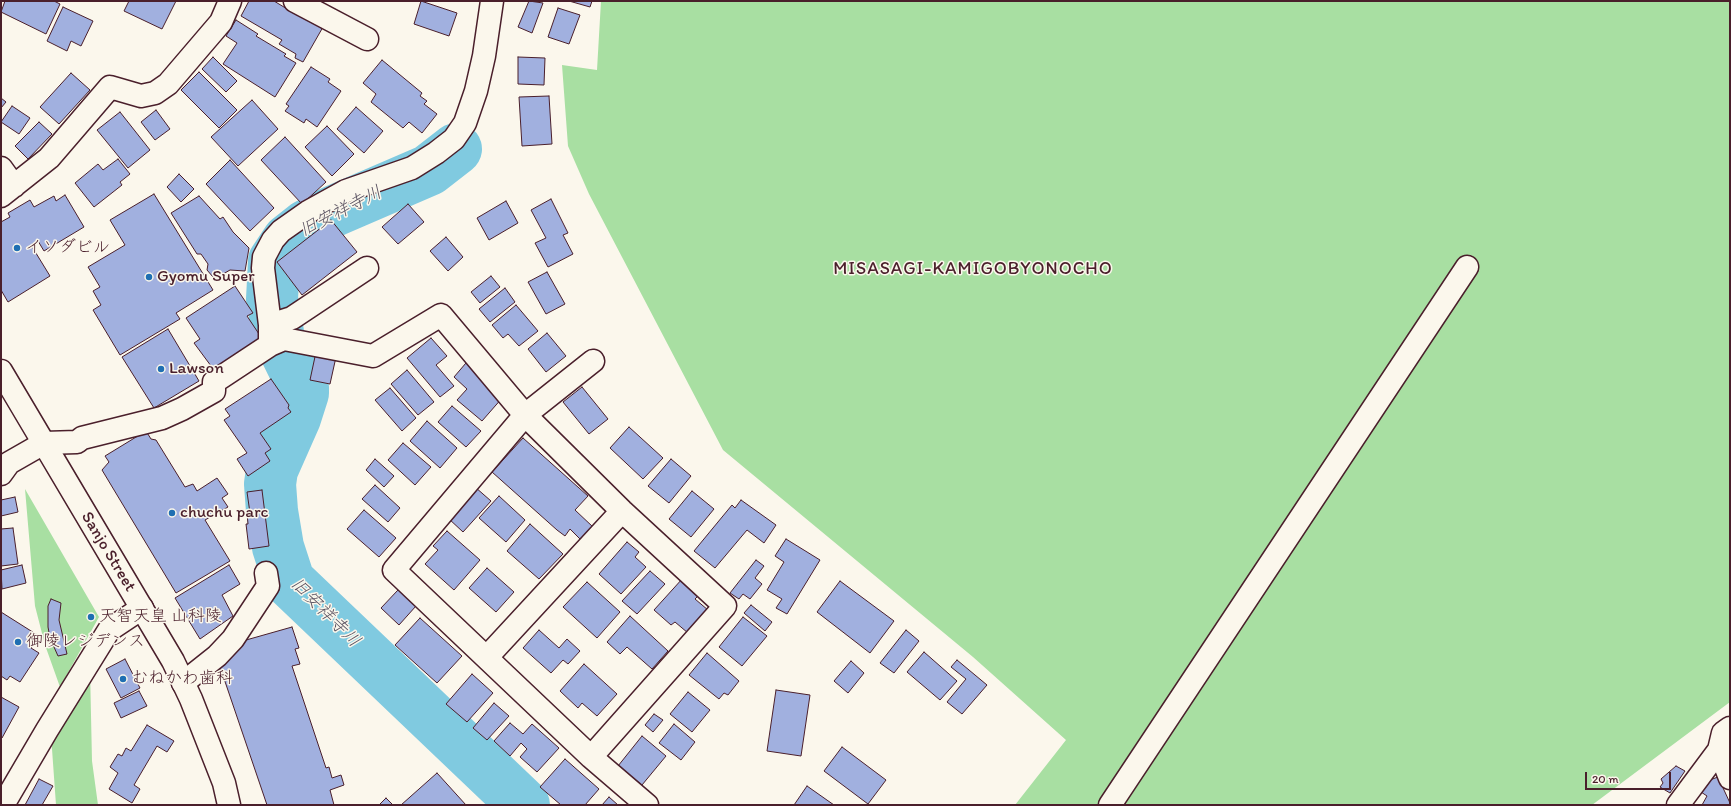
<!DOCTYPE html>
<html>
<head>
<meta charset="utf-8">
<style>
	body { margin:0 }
	#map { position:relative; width:1731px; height:806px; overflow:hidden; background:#fbf7ec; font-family:Itim,sans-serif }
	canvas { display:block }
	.frame { position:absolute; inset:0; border:2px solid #4a1f2b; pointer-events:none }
	.scale { position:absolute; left:1585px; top:772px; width:86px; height:18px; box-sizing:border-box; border:2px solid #4a1f2b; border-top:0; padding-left:5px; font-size:12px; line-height:14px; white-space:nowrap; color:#4a1f2b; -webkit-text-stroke:3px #fbf7ec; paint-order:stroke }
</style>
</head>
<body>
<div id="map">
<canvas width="1731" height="806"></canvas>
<div class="frame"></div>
<div class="scale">20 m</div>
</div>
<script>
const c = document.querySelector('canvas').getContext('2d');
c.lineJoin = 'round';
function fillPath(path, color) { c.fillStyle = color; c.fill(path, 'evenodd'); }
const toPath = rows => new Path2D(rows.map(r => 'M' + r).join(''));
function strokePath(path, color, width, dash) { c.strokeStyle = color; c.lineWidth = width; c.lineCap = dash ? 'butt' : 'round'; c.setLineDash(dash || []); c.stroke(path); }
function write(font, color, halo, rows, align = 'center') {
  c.font = font + ' Itim,"Klee One",sans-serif'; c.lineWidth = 3; c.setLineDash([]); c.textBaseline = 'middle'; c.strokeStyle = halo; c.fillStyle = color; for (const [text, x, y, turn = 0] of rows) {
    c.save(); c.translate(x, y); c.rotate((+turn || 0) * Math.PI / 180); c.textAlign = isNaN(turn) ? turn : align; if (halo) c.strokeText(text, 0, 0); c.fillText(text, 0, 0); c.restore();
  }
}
const green = toPath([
	[601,1,1730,1,1730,702,1592,805,1015,805,1066,740,973,657,723,450,589,194,568,146,562,65,597,70],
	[25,489,99,617,60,687,45,645,35,606],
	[90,669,92,761,98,805,56,805,51,735]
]);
const river = toPath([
	[456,149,429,170,334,211,307,225,288,240,274,261,272,299,279,338,303,387,303,393,295,418,272,470,270,484,272,511,278,547,289,581,524,805]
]);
const building = toPath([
	[5,1,54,1,60,4,46,34,1,12,5,1],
	[129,1,176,1,162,29,124,11,129,1],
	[249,1,274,1,297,15,299,12,323,27,303,62,295,58,296,54,279,44,282,40,241,16,249,1],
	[421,1,457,13,449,36,414,24,421,1],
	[529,1,543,3,532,33,518,27,529,1],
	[569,1,592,1,590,7,569,1],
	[63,7,93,21,81,46,71,41,67,51,47,41,63,7],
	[558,8,580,15,569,44,548,37,558,8],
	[236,20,258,34,256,36,286,54,284,56,296,63,275,97,223,64,237,43,226,36,236,20],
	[213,57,237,81,226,92,202,69,213,57],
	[518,57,545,58,544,85,518,84,518,57],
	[382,60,422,93,420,96,427,101,424,104,437,114,422,133,409,122,403,128,371,102,376,94,363,83,382,60],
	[311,67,330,79,328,82,341,91,317,127,306,119,304,123,285,111,289,106,286,104,311,67],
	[199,72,237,110,219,128,181,90,199,72],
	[71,73,90,90,59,124,40,107,71,73],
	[549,96,552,144,522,146,519,97,549,96],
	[1,98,6,102,1,108,1,98],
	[252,100,278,129,238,166,211,137,252,100],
	[12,106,30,118,19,134,1,122,12,106],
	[356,107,383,131,364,153,337,129,356,107],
	[156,110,170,129,155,140,141,122,156,110],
	[120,112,150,150,128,168,97,130,120,112],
	[39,122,52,134,28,159,15,146,39,122],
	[327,126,354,154,332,176,305,147,327,126],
	[285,137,326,182,302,204,261,160,285,137],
	[118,159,130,174,120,182,122,185,94,207,75,183,98,164,103,170,118,159],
	[230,160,274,208,250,231,206,184,230,160],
	[179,174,194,189,181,202,167,187,179,174],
	[154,194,213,290,176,313,180,319,120,355,93,310,101,305,93,291,100,287,88,267,125,245,110,220,154,194],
	[65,195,84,227,44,251,38,241,31,245,50,276,8,302,1,290,1,222,10,217,8,213,30,200,34,207,54,196,56,201,65,195],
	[199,196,220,219,223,217,233,232,249,248,245,271,230,270,218,277,213,277,207,270,208,264,201,254,197,254,171,213,199,196],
	[551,199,568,233,563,235,573,254,548,267,535,243,546,238,531,210,551,199],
	[506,201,518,223,489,240,477,218,506,201],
	[408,204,424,222,398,244,382,227,408,204],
	[331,220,357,252,302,295,277,262,331,220],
	[446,237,463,257,448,271,430,251,446,237],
	[547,272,565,304,546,314,528,282,547,272],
	[491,276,500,287,480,303,471,292,491,276],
	[235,286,253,313,247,316,261,337,214,370,194,343,200,339,186,318,235,286],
	[505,288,515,302,490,322,479,309,505,288],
	[516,305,538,331,519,346,508,334,503,338,492,325,516,305],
	[168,329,199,381,154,408,122,357,168,329],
	[547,333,566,356,546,372,528,349,547,333],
	[431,338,447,356,436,365,454,386,440,397,407,358,431,338],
	[316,352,336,357,330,384,310,380,316,352],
	[466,363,503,397,482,421,457,400,467,389,454,377,466,363],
	[407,370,434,402,418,415,391,384,407,370],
	[271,379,289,405,288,408,291,412,260,433,271,449,265,453,270,461,248,476,237,459,247,453,224,420,230,416,225,409,271,379],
	[582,387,608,419,589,434,563,402,582,387],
	[390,388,416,418,402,431,375,400,390,388],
	[452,406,481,431,466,447,438,422,452,406],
	[427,421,457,448,440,468,410,441,427,421],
	[629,427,663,458,643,479,610,448,629,427],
	[146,431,151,439,156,440,185,487,193,484,197,491,217,478,228,494,222,498,228,507,205,520,230,561,176,593,102,470,109,462,105,456,146,431],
	[523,438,588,496,575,510,593,527,581,540,570,529,565,536,557,530,492,472,523,438],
	[403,443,431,467,415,485,388,460,403,443],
	[375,459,394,476,384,487,366,470,375,459],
	[671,459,691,476,669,503,648,486,671,459],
	[375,485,400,508,388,522,362,499,375,485],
	[475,487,491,501,463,532,448,518,475,487],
	[262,490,269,546,249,549,246,524,248,524,247,513,250,513,247,492,262,490],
	[692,491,714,509,691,537,669,519,692,491],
	[499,496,525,520,506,542,479,518,499,496],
	[15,497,18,512,1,516,1,500,15,497],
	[741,500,776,525,764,543,747,530,715,568,694,551,732,505,735,508,741,500],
	[364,510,396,538,379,557,347,529,364,510],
	[530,524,563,554,539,579,507,551,530,524],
	[13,528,18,564,1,566,1,529,13,528],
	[447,531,480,560,454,590,425,564,438,550,433,546,447,531],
	[786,539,820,560,787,614,776,608,782,599,767,590,784,562,775,556,786,539],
	[627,542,639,552,635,557,646,567,621,594,599,574,627,542],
	[756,560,764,566,755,578,762,584,750,599,743,594,739,599,730,593,756,560],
	[22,565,26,583,2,589,1,570,22,565],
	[229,565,240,584,222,595,233,616,200,639,175,598,229,565],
	[487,568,514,592,496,612,469,588,487,568],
	[650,571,665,584,637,614,622,601,650,571],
	[683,578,700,594,695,599,708,610,688,633,675,622,671,625,654,610,683,578],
	[840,581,894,621,870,653,817,612,840,581],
	[587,582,620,612,597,638,563,607,587,582],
	[398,590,416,606,399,625,381,608,398,590],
	[51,599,61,603,59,620,67,654,58,656,50,638,48,627,48,606,51,599],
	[751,605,772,622,765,631,744,613,751,605],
	[1,612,39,636,31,648,39,653,20,682,10,676,7,680,1,676,1,612],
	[630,616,668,651,652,669,627,647,620,654,607,642,630,616],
	[743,617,767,636,742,666,719,647,743,617],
	[420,618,462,656,437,683,395,645,420,618],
	[292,627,299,648,295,649,300,664,292,666,326,768,329,767,332,778,341,775,344,785,330,790,334,805,267,805,218,661,232,644,292,627],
	[539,630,559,648,567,639,580,651,568,664,563,660,551,673,523,648,539,630],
	[906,630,919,641,894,673,880,663,906,630],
	[924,652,957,681,940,700,907,672,924,652],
	[707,653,739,681,728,695,724,693,719,699,689,675,707,653],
	[125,659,140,688,121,698,106,669,125,659],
	[957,660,987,685,962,714,947,702,966,679,951,667,957,660],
	[851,661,864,673,848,693,834,681,851,661],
	[584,664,617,694,597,716,582,703,578,708,560,691,584,664],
	[472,674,493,693,467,722,446,704,472,674],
	[776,690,810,695,801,756,767,751,776,690],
	[139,691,147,706,121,718,114,703,139,691],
	[688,692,710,710,692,732,670,714,688,692],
	[1,697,19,707,2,738,1,737,1,697],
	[494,703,509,716,487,740,473,728,494,703],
	[654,714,663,720,653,732,645,725,654,714],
	[510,723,523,734,532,724,559,748,537,772,520,757,527,749,521,743,510,756,494,741,510,723],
	[674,724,695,742,681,760,659,743,674,724],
	[147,725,174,741,167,752,157,746,134,785,140,789,132,803,109,789,118,773,110,767,118,754,122,756,126,748,131,751,147,725],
	[642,736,666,756,642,785,618,766,642,736],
	[842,747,886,780,868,804,824,771,842,747],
	[565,759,599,789,585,805,561,805,540,787,565,759],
	[1676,766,1685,771,1670,793,1660,787,1663,783,1661,779,1676,766],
	[437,773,466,805,401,805,437,773],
	[1718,777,1730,803,1729,805,1702,805,1707,796,1701,792,1707,781,1718,777],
	[39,779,53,786,42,805,25,805,39,779],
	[807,786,834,805,794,805,807,786],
	[609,797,618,805,602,805,609,797],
	[386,798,393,805,379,805,386,798]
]);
const minor = toPath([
	[295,1,367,39],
	[1,168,14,186],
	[1,196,49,158,110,87,141,96,155,93,168,84,221,22,230,1],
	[270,325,292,318,367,268],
	[270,345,270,325,263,268,264,257,273,240,281,231,308,212,346,191,412,168,436,153,454,139,465,123,476,91,484,56,492,1],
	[1,474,9,463,44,443,77,442,82,438,162,418,182,409,214,391,214,382,270,345,284,339,373,356,441,315,525,415,394,570,591,757,647,805],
	[487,657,622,511],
	[183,683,217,656,233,639,268,586,266,573],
	[1730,728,1723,733,1719,750,1730,778],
	[591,757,725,606,622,511,525,415,593,361],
	[3,805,47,730,109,630,142,608],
	[1110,805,1467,267],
	[1678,805,1719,750]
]);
const major = toPath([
	[1,371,173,661,191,699,224,783,229,805]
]);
const markers = [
	[17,248,4,"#1f6fb2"],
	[149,277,4,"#1f6fb2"],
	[161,369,4,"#1f6fb2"],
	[172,513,4,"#1f6fb2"],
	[91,617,4,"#1f6fb2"],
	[18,642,4,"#1f6fb2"],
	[123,679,4,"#1f6fb2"]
];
const poiNames = [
	["イソダビル",25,248],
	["Gyomu Super",157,277],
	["Lawson",169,369],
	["chuchu parc",180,513],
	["天智天皇 山科陵",99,617],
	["御陵レジデンス",26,642],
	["むねかわ歯科",131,679]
];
const streetNames = [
	["Sanjo Street",108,552,59]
];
const waterNames = [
	["旧安祥寺川",341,212,-27],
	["旧安祥寺川",325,613,45]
];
const neighbourhoodNames = [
	["MISASAGI-KAMIGOBYONOCHO",973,269]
];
fillPath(green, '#a8dfa2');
strokePath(river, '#80cae0', 52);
fillPath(building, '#a1b0df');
strokePath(building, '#4a1f2b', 1);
strokePath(minor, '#4a1f2b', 25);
strokePath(major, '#4a1f2b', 25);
strokePath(minor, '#fbf7ec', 22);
strokePath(major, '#fbf7ec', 22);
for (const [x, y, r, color] of markers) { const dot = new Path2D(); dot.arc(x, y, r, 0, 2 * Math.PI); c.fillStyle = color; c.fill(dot); strokePath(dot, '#fbf7ec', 1.5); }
write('17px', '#4a1f2b', '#fbf7ec', poiNames, 'left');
write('17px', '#4a1f2b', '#fbf7ec', streetNames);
write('italic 18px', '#5a5261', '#fbf7ec', waterNames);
c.letterSpacing = '1px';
write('18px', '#4a1f2b', '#fbf7ec', neighbourhoodNames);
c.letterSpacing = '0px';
</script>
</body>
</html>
